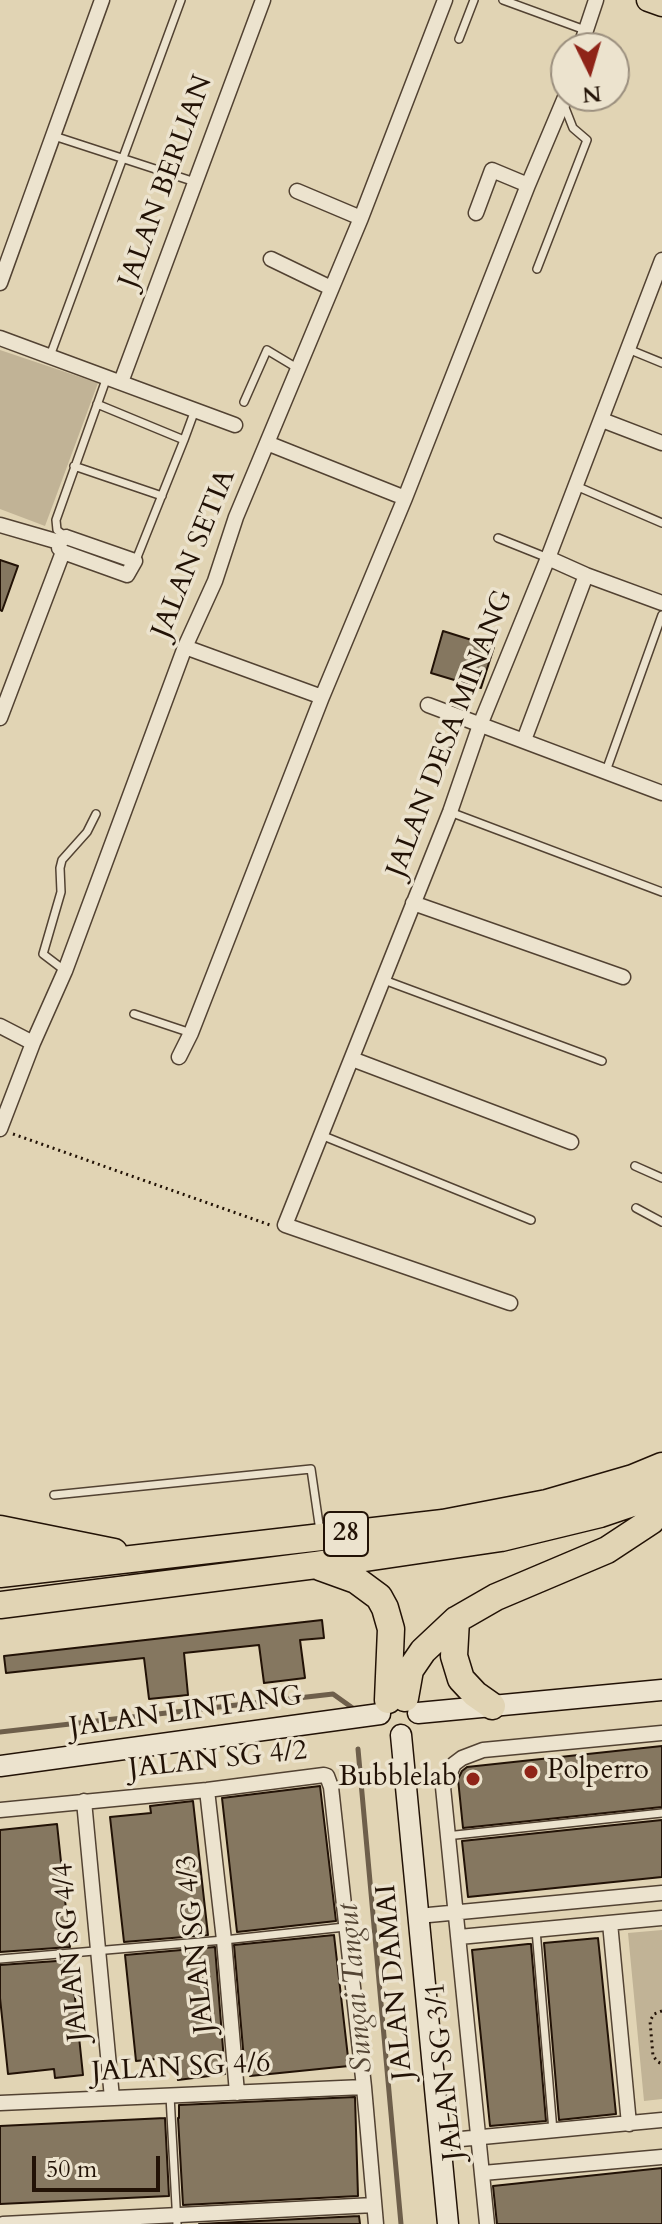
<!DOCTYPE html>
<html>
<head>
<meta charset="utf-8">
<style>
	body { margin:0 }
	#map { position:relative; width:662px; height:2224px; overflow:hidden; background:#e1d4b4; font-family:Cardo,serif }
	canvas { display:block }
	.north { position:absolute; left:550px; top:32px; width:80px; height:80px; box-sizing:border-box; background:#ece3ce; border:2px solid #9b8f7e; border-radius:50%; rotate:175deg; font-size:22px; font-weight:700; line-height:32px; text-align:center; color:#221206 }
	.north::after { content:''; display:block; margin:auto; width:28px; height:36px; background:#8f2418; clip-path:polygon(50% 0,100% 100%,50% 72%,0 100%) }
	.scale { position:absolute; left:32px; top:2156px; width:128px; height:36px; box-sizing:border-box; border:4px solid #221206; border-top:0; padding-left:10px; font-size:24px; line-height:28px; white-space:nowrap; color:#221206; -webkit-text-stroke:6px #ece3ce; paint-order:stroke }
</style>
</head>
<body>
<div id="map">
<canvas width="662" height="2224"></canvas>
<div class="north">N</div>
<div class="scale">50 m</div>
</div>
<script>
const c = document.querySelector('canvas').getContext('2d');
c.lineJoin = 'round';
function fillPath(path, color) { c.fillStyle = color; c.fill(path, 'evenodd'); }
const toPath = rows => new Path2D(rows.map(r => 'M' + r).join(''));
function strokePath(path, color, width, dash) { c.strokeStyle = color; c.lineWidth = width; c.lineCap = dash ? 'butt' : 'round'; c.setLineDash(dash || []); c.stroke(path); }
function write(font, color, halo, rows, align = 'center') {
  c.font = font + ' Cardo,serif'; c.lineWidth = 7; c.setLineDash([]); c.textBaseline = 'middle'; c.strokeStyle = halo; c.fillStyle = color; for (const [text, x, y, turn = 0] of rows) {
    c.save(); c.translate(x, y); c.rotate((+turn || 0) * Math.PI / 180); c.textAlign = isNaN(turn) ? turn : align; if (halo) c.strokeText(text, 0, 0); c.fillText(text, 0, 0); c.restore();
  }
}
const green = toPath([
	[0,350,98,383,45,526,0,509],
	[662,1930,662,2099,644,2101,628,1933]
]);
const stream = toPath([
	[0,1732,333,1694,354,1709],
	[358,1749,401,2224]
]);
const building = toPath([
	[0,560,18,566,2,611,0,610,0,560],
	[443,631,494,647,481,688,431,673,443,631],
	[322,1620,324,1638,300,1640,305,1678,264,1683,259,1645,184,1653,188,1695,149,1699,144,1658,6,1673,4,1656,322,1620],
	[662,1746,662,1807,463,1828,458,1779,462,1771,467,1767,662,1746],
	[320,1786,336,1921,237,1932,222,1798,320,1786],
	[193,1801,208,1935,124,1942,110,1817,151,1813,150,1806,193,1801],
	[662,1820,662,1877,468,1897,462,1841,662,1820],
	[57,1824,70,1947,0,1952,0,1830,57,1824],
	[334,1935,349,2066,250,2076,250,2072,245,2072,234,1945,334,1935],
	[598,1938,616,2114,559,2120,544,1943,598,1938],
	[528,1944,531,1944,546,2121,490,2126,472,1950,528,1944],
	[215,1947,225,2074,178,2080,175,2057,136,2061,125,1955,215,1947],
	[71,1960,83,2075,55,2078,54,2069,8,2074,0,1998,0,1965,71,1960],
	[355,2097,358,2196,183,2205,178,2118,179,2118,179,2105,355,2097],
	[165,2118,169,2196,0,2204,0,2126,165,2118],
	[662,2168,662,2224,497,2224,493,2186,662,2168],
	[359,2216,360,2224,199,2224,359,2216]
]);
const path = toPath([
	[13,1134,270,1225],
	[662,2011,654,2014,650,2021,653,2056,658,2062,662,2064]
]);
const lane = toPath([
	[503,0,585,30],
	[459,39,474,0],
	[54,136,195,182],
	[537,269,587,140,573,128,564,105],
	[628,349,662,363],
	[50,356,181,0],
	[244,402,267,350,297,368],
	[97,404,184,440,195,410],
	[74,466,162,496],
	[576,486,662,523],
	[66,537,57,530,56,520,107,377],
	[498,538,548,558],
	[136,560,184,440],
	[606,771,662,615],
	[450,812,662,892],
	[64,970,43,954,61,892,60,868,62,860,87,832,96,814],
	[384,980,602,1061],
	[134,1014,191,1033],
	[321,1135,531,1220],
	[635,1166,662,1178],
	[636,1208,662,1222],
	[54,1495,311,1469,320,1531],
	[446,1836,662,1813],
	[536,1930,553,2131],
	[0,1959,224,1940,345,1927],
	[170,2096,177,2224]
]);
const street = toPath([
	[580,48,596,0],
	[297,191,361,218],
	[476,213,492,170,528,185],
	[271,259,331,288],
	[0,283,102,0],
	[0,338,235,425],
	[121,382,263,0],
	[602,420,662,443],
	[267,443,405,498],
	[0,525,59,542],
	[66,537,135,561,127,575,63,552,59,548,59,542,66,537],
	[548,558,586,575,662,603],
	[185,647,322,697],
	[428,705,662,793],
	[0,718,63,552],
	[524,740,586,575],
	[413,903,623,977],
	[0,1026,33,1043],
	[179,1057,191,1033,322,697,405,498,528,185,566,95],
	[352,1059,571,1142],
	[0,1129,33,1043,65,971,185,647,215,581,236,517,361,218,445,0],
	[510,1303,285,1225,450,812,480,725,548,558,662,260],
	[207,1790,224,1940,237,2093],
	[84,1801,112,2098],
	[0,1810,207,1790,324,1775,327,1776,331,1787,364,2087,376,2224],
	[418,1916,662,1893],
	[610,1923,629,2124],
	[459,1937,662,1918],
	[0,2103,364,2087],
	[440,2141,662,2120],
	[483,2173,662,2157],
	[3,2224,374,2205],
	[487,2224,443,1787,454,1764,462,1758,483,1750,662,1733]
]);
const secondary = toPath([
	[418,1713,662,1690],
	[401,1735,448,2224],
	[0,1766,380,1714]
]);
const primary = toPath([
	[648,0,662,5]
]);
const highway = toPath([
	[0,1529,114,1552],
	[0,1549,47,1552],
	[320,1567,356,1580,379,1597,385,1608,391,1629,388,1700],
	[0,1574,443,1523,547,1503,633,1478,662,1466],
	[0,1605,316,1565,501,1538,600,1514,662,1493],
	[456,1620,454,1656,461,1679,475,1694,492,1706],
	[405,1698,410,1670,423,1651,456,1620,496,1597,607,1550,651,1521,662,1507]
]);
const markers = [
	[531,1772,8,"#8f2418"],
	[473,1779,8,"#8f2418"]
];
const shields = [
	[346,1534,44]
];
const shieldNames = [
	["28",346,1534]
];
const streetNames = [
	["JALAN BERLIAN",167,182,-70],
	["JALAN SETIA",195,554,-68],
	["JALAN DESA MINANG",451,734,-69],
	["JALAN LINTANG",186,1713,-8],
	["JALAN SG 4/2",218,1761,-6],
	["JALAN SG 4/3",197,1944,-96],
	["JALAN SG 4/4",72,1952,-95],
	["JALAN DAMAI",396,1982,-95],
	["JALAN SG 4/6",181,2069,-3],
	["JALAN SG 3/1",446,2071,-96]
];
const poiNames = [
	["Polperro",547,1772],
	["Bubblelab",457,1779,"right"]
];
const waterNames = [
	["Sungai Tangut",357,1988,-95]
];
fillPath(green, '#c1b396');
strokePath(stream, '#6e5f4b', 5);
fillPath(building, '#857760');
strokePath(building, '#221206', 2);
strokePath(lane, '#524232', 10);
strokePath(street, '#524232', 17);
strokePath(secondary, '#221206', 23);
strokePath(primary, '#221206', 25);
strokePath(highway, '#221206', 29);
strokePath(path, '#221206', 3, [2, 4]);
strokePath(lane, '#ece3ce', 7);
strokePath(street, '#ece3ce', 14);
strokePath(secondary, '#ece3ce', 20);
strokePath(primary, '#e1d4b4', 22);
strokePath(highway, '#e1d4b4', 26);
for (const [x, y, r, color] of markers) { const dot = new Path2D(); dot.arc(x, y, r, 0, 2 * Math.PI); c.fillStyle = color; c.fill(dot); strokePath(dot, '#ece3ce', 3); }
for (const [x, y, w] of shields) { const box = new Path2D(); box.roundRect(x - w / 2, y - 22, w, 44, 6); c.fillStyle = '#ece3ce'; c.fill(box); strokePath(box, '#221206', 2); }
write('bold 26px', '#221206', null, shieldNames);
write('28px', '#221206', '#ece3ce', streetNames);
write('28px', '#221206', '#ece3ce', poiNames, 'left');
write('italic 30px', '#544534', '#ece3ce', waterNames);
</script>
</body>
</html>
